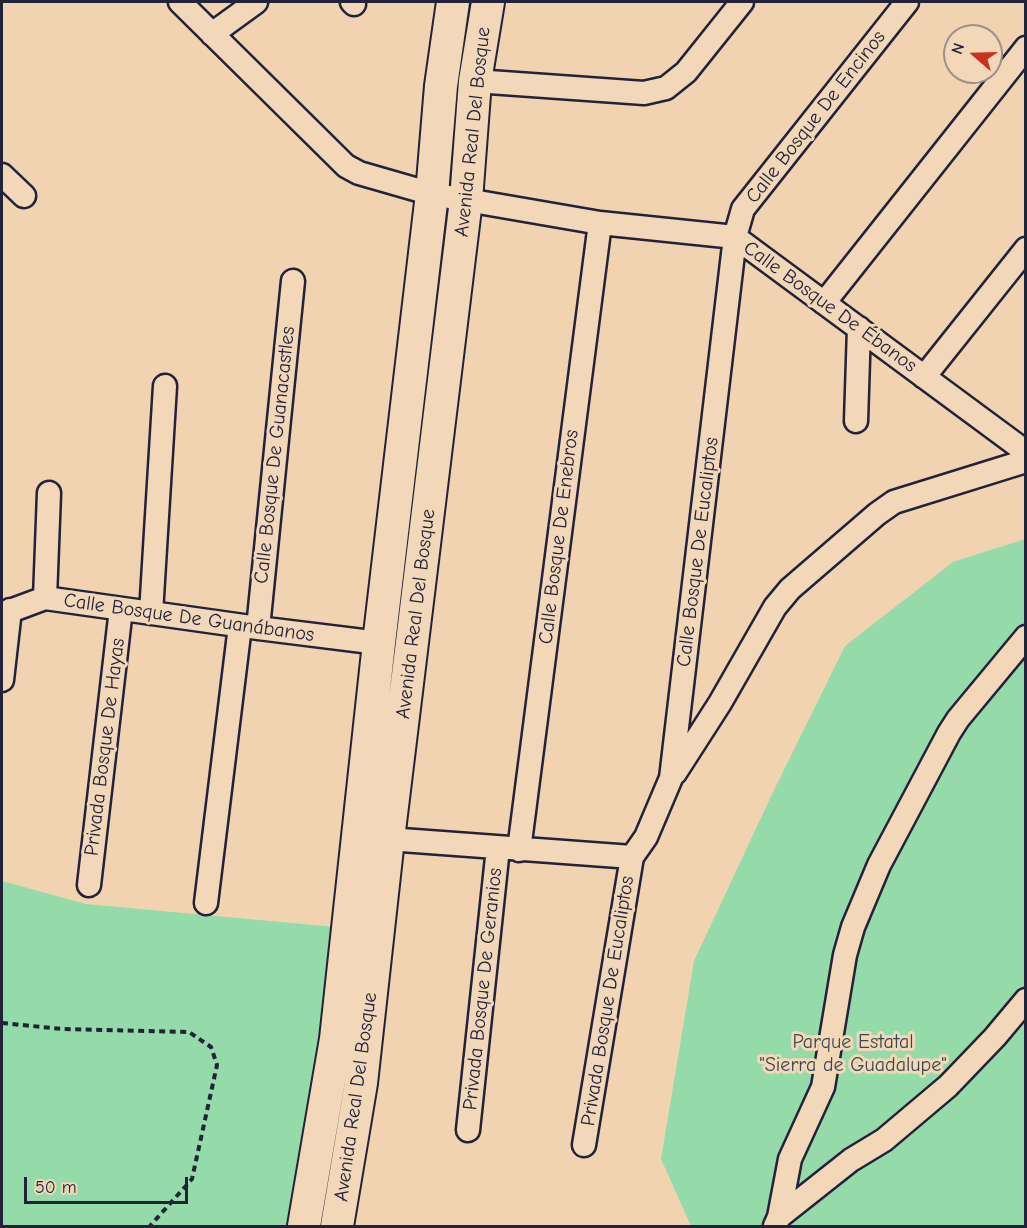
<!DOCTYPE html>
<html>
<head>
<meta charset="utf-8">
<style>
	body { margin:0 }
	#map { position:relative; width:1027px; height:1228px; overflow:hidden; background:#f1d3b2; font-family:"Comic Neue",sans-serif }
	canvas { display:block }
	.frame { position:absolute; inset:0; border:3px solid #22223b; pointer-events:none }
	.north { position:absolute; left:943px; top:24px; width:60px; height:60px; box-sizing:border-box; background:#f2d7b9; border:2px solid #9f8f87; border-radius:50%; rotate:290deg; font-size:16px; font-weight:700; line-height:24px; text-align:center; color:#22223b }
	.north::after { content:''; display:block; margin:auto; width:21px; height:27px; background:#c8321e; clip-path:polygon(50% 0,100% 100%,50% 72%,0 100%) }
	.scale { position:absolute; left:24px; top:1177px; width:164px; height:27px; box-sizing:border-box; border:3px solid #22223b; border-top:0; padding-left:8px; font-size:18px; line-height:21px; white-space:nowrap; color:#22223b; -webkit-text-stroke:4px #f2d7b9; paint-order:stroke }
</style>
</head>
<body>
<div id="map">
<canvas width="1027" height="1228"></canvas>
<div class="frame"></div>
<div class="north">N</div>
<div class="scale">50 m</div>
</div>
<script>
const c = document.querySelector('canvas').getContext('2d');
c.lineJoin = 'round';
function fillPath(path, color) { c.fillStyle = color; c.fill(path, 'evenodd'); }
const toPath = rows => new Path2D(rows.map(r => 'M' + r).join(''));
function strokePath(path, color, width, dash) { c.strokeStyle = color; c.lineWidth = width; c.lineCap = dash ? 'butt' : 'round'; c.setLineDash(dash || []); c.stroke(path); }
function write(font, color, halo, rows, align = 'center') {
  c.font = font + ' "Comic Neue",sans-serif'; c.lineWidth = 6; c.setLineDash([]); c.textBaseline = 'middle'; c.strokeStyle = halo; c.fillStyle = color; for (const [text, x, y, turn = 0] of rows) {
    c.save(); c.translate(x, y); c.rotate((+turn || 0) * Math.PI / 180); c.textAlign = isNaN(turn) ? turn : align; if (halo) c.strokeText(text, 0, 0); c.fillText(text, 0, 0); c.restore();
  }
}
const green = toPath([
	[1025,539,1025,1226,691,1226,661,1159,694,961,775,788,845,646,953,562],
	[2,881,86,904,357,929,330,1226,2,1226]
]);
const path = toPath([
	[2,1023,62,1029,189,1032,211,1047,217,1065,192,1179,150,1226]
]);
const street = toPath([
	[180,2,346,166,359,173,432,194,600,223,735,237,1026,452],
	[352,2,354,4],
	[212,34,256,2],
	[475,81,644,93,666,88,686,72,742,2],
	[2,175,24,196],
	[824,303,1026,48],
	[924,377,1026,249],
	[856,421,859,328],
	[45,598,49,493],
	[151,613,165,386],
	[2,614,45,598,258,628,379,643],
	[258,628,293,281],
	[2,680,10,610],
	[675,773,720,703,775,607,790,589,877,514,894,502,1026,461],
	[388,839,632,857],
	[519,850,600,223],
	[89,885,121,609],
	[206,903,240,626],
	[468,1130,498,848],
	[584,1145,632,857,646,837,671,778,735,237,743,209,907,2],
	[779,1217,851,1160,884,1140,948,1086,995,1037,1026,1000],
	[775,1226,779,1217,790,1159,823,1087,845,955,853,927,879,865,949,733,958,719,1026,637]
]);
const secondary = toPath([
	[304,1226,336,1039,379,643,432,194,441,86,453,2],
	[337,1226,361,1083,388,839,466,200,475,81,488,2]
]);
const streetNames = [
	["Calle Bosque De Encinos",816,117,-52],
	["Avenida Real Del Bosque",473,132,-84],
	["Calle Bosque De Ébanos",830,307,36],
	["Calle Bosque De Guanacastles",275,455,-84],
	["Calle Bosque De Enebros",559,537,-83],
	["Calle Bosque De Eucaliptos",698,552,-83],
	["Avenida Real Del Bosque",416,614,-83],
	["Calle Bosque De Guanábanos",189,618,8],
	["Privada Bosque De Hayas",105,747,-83],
	["Privada Bosque De Geranios",483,989,-84],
	["Privada Bosque De Eucaliptos",608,1001,-81],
	["Avenida Real Del Bosque",356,1097,-82]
];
const parkNames = [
	["Parque Estatal",853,1042],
	["\"Sierra de Guadalupe\"",853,1065]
];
fillPath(green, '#94dba9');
strokePath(street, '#22223b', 27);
strokePath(secondary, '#22223b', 36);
strokePath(path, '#22223b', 4, [6, 4.5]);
strokePath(street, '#f2d7b9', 22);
strokePath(secondary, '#f2d7b9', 32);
write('20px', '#22223b', '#f2d7b9', streetNames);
write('20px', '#394751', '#f2d7b9', parkNames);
</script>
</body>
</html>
